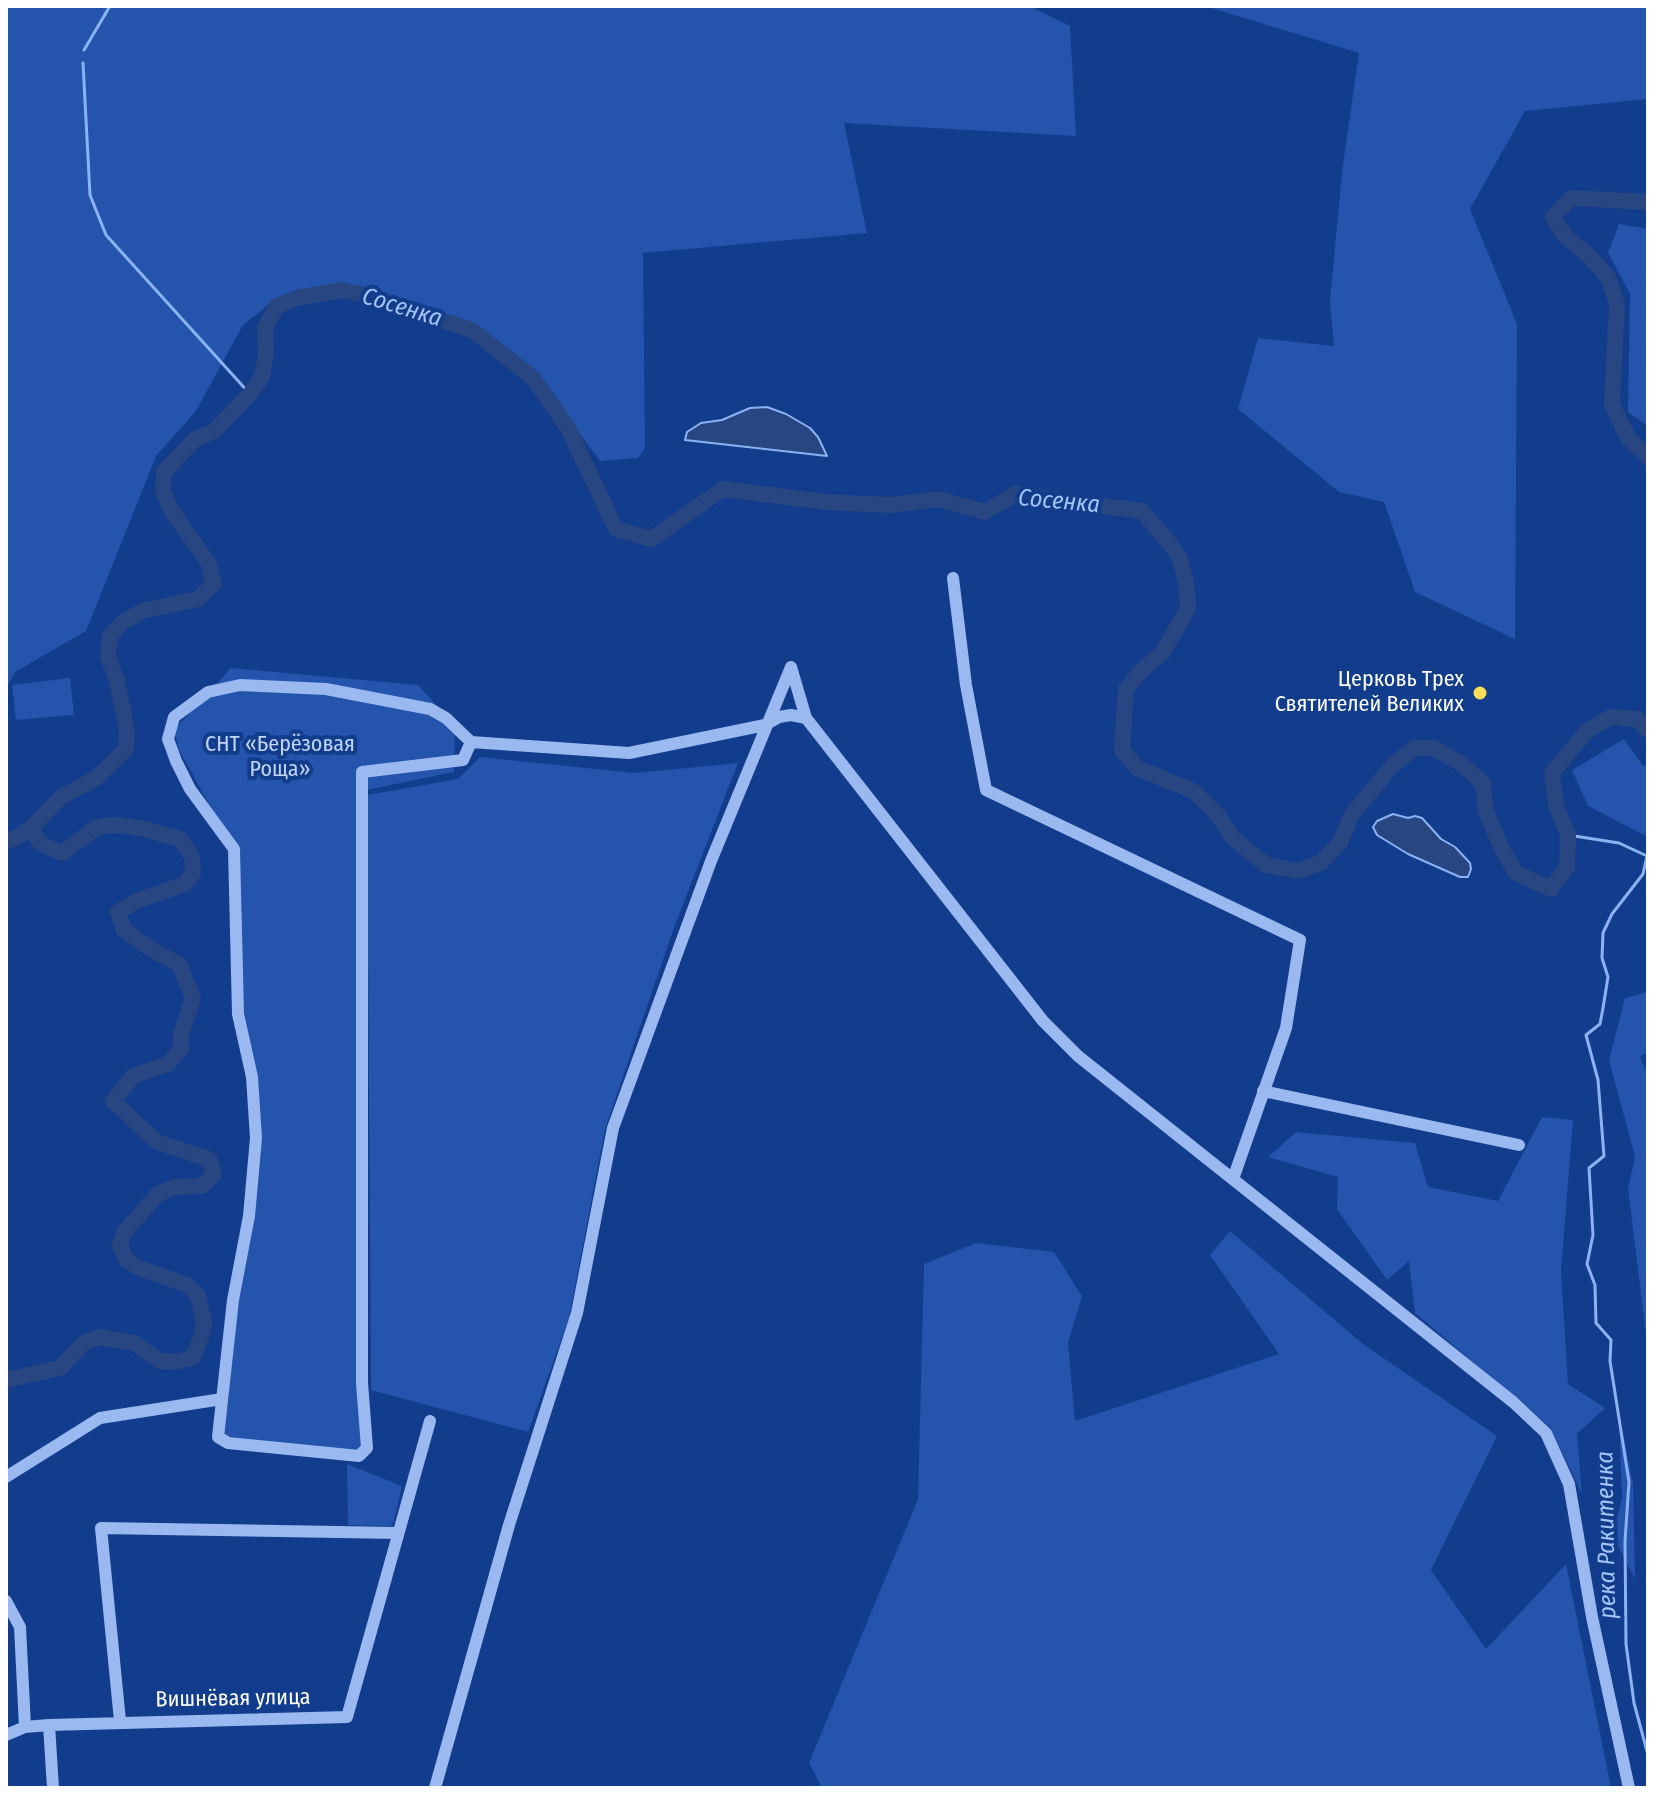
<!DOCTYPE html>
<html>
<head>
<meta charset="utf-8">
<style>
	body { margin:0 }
	#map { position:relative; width:1654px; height:1794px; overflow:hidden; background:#123c8c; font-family:"Fira Sans Condensed",sans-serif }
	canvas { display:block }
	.frame { position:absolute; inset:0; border:8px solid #fff; pointer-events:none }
</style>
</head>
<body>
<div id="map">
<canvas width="1654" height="1794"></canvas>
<div class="frame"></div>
</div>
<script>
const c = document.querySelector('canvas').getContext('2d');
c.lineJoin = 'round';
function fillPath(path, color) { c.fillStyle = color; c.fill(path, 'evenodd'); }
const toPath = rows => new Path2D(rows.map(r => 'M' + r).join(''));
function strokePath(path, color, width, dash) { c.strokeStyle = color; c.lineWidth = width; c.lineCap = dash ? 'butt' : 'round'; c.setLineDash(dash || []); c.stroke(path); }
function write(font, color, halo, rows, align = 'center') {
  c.font = font + ' "Fira Sans Condensed",sans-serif'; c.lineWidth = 8; c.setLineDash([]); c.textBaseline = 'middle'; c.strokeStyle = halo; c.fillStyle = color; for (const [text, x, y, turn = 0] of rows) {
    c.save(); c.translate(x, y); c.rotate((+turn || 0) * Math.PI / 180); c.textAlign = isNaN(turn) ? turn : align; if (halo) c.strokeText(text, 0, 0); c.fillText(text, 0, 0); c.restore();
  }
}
const green = toPath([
	[6,6,1029,6,1070,26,1076,136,844,123,867,233,643,253,645,448,638,458,600,461,537,376,490,337,472,327,344,288,272,302,243,325,196,411,156,456,86,631,15,672,6,689],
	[1205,6,1648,6,1648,99,1525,111,1470,209,1517,324,1515,639,1415,592,1384,502,1339,492,1238,409,1258,338,1334,346,1330,301,1342,172,1359,53],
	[1619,224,1648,229,1648,426,1628,412,1630,294,1608,253],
	[231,668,418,685,455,725,454,772,357,792,361,1445,359,1455,257,1444,222,1434,228,1403,257,1108,240,1012,240,847,225,833,179,750,174,730],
	[70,678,74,715,16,720,12,685],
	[1624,739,1643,766,1648,765,1648,837,1588,806,1572,770],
	[480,757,635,773,738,763,675,925,605,1129,569,1318,528,1432,371,1390,367,795,458,779],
	[1648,992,1648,1051,1640,1057,1648,1076,1648,1351,1628,1188,1635,1157,1609,1060,1625,998],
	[1542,1117,1573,1120,1561,1271,1568,1384,1605,1408,1577,1434,1582,1494,1550,1427,1415,1313,1409,1261,1387,1280,1337,1209,1338,1177,1268,1157,1296,1132,1415,1143,1428,1187,1498,1201],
	[1230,1231,1363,1344,1497,1436,1431,1570,1486,1649,1566,1564,1611,1788,822,1788,809,1763,918,1499,924,1264,976,1243,1054,1252,1082,1296,1068,1343,1075,1421,1279,1354,1210,1255],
	[1619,1416,1633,1483,1635,1579,1613,1536,1622,1498],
	[347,1464,402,1486,394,1521,391,1526,348,1525]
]);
const water = toPath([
	[767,407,786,414,810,428,818,437,827,456,685,440,687,432,701,423,722,420,750,408,767,407],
	[1393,814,1408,818,1415,816,1422,818,1441,839,1455,847,1470,863,1471,869,1468,877,1460,877,1408,854,1377,835,1373,827,1377,821,1393,814]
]);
const stream = toPath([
	[84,50,110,6],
	[83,63,90,195,106,235,250,394],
	[1568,835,1619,843,1647,856,1643,874,1612,914,1603,933,1602,958,1608,977,1603,1008,1600,1024,1586,1035,1598,1080,1604,1156,1589,1168,1593,1235,1587,1264,1595,1285,1596,1323,1611,1340,1610,1361,1629,1482,1625,1541,1626,1644,1634,1703,1648,1755]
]);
const river = toPath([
	[1648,202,1571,198,1553,217,1565,236,1588,255,1608,277,1617,304,1612,404,1628,438,1648,457],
	[6,841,16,838,31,828],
	[6,1380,60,1368,85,1342,100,1337,134,1343,160,1361,174,1362,193,1358,201,1337,204,1323,198,1295,187,1285,139,1268,126,1260,120,1245,124,1232,158,1194,175,1187,202,1186,214,1174,209,1159,157,1142,113,1101,133,1076,168,1064,181,1048,181,1035,193,998,179,964,152,950,124,930,118,912,136,901,185,884,193,873,192,857,180,839,141,828,115,825,97,827,62,853,41,844,31,828,60,798,96,778,126,749,127,730,117,681,108,657,110,636,122,623,142,611,198,599,214,583,209,564,171,510,163,490,164,472,195,439,214,431,250,394,262,377,266,354,265,328,277,306,297,298,342,290,365,295,472,330,533,378,568,428,616,529,651,539,723,489,825,502,892,505,938,499,985,512,1015,494,1142,511,1171,545,1180,559,1186,583,1188,608,1163,652,1141,671,1126,689,1122,750,1137,768,1193,791,1217,814,1233,838,1266,865,1297,871,1320,863,1340,843,1352,814,1392,766,1414,748,1434,748,1460,763,1483,783,1486,811,1501,847,1516,873,1551,889,1567,867,1568,835,1556,806,1552,773,1587,731,1611,717,1636,719,1648,730]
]);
const minor = toPath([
	[953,578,966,685,986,790,1300,940,1286,1028,1233,1179],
	[791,667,806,718,1043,1021,1078,1056,1513,1402,1546,1433,1569,1484,1592,1617,1629,1788],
	[471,742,446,718,430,709,326,689,240,685,208,692,174,717,168,739,176,761,190,789,234,849,238,1014,252,1077,256,1138,249,1216,233,1300,218,1437,228,1443,359,1456,367,1448,362,1383,362,772,463,760,471,742,629,753,765,725,779,717,791,715,806,718],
	[1263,1091,1519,1145],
	[6,1477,100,1418,222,1399],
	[6,1601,20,1627,25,1727],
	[120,1721,101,1528,397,1533],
	[49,1725,53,1788],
	[6,1735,25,1727,49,1725,347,1717,430,1421],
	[435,1788,509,1525,577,1313,613,1128,711,861,791,667]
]);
const markers = [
	[1480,693,8,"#ffde5a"]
];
const poiNames = [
	["Церковь Трех",1464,680],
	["Святителей Великих",1464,705]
];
const parkNames = [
	["СНТ «Берёзовая",280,745],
	["Роща»",280,770]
];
const streetNames = [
	["Вишнёвая улица",233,1699,-1]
];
const waterNames = [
	["Сосенка",402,308,17],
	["Сосенка",1059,502,5],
	["река Ракитенка",1607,1535,-91]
];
fillPath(green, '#2454ab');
fillPath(water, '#274682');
strokePath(water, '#8bb3f4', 2);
strokePath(stream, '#8bb3f4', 3);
strokePath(river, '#274682', 16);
strokePath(minor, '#9ab9f1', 12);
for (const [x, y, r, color] of markers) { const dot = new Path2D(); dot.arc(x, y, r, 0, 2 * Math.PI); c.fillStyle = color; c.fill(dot); strokePath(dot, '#123c8c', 3); }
write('22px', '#fff', '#123c8c', poiNames, 'right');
write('22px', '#c0d6fc', '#123c8c', parkNames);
write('22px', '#fff', '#123c8c', streetNames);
write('italic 24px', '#a5c4f8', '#123c8c', waterNames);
</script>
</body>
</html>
